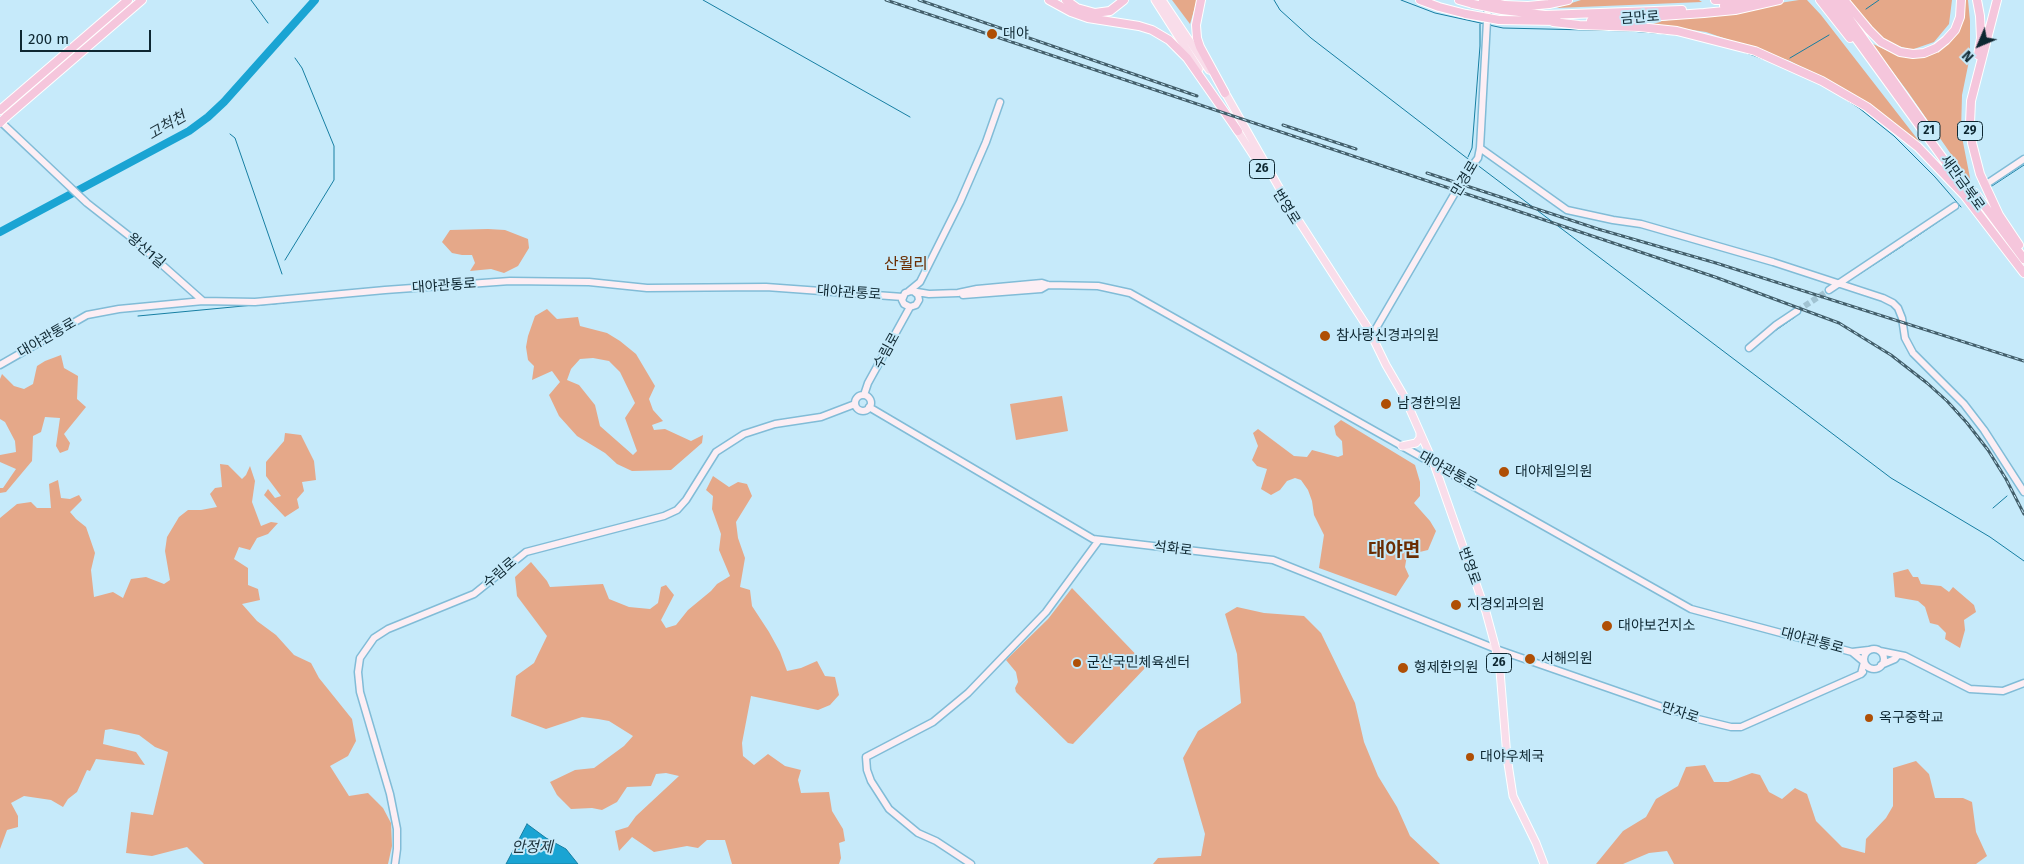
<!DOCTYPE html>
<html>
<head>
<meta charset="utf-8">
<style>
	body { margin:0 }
	#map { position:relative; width:2024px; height:864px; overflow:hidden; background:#c6eafa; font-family:"Fira Sans",sans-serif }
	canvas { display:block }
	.north { position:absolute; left:1954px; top:20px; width:50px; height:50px; -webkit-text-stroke:4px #c6eafa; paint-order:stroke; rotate:225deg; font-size:14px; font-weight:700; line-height:20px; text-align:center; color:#0e2731 }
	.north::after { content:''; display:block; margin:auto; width:18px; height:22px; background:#0e2731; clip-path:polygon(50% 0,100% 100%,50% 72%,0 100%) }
	.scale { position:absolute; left:20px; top:30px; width:131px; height:22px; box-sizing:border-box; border:2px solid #0e2731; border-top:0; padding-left:6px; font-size:15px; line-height:18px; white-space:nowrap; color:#0e2731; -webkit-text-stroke:4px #c6eafa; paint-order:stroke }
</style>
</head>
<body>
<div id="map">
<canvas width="2024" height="864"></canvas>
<div class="north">N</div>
<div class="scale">200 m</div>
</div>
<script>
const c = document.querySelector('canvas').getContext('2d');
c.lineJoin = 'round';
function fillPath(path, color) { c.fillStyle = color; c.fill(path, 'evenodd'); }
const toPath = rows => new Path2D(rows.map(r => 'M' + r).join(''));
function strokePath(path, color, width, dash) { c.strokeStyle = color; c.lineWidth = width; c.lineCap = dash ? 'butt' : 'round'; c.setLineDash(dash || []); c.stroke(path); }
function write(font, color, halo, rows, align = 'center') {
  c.font = font + ' "Fira Sans","Noto Sans KR",sans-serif'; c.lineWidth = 4; c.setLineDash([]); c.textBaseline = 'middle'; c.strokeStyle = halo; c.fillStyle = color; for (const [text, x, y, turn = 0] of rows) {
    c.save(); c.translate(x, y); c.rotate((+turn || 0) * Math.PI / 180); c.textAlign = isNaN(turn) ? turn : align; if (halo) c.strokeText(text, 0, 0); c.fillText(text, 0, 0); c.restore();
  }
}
const green = toPath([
	[1172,0,1197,0,1190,24],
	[1581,0,1699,0,1702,2,1556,8],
	[1799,0,1807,0,1821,15,1929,154,1866,102,1790,61,1706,32,1653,24,1662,21],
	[1848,0,1952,0,1949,24,1934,42,1911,50,1886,42,1862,18],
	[1963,0,1968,0,1970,21,1970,56,1962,95,1961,132,1971,183,1908,92,1871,43,1899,56,1926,57,1945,46,1957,30],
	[488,229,505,230,528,239,529,248,518,266,504,273,491,269,470,271,475,263,472,255,462,255,452,253,442,242,450,230],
	[547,309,557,319,578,317,580,326,607,333,620,341,636,354,655,386,649,399,653,410,663,421,652,425,654,430,665,429,691,441,703,435,702,443,671,470,632,471,617,464,605,453,577,436,559,416,549,395,560,382,552,371,532,380,534,366,528,360,526,347,528,336,535,316],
	[593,358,609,361,620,372,635,403,625,418,637,451,633,455,600,426,595,405,579,385,567,380,571,369,580,359],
	[61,355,64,368,78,376,77,399,86,407,64,434,70,443,68,450,60,453,56,446,60,418,45,417,41,432,33,436,32,461,6,492,0,493,0,488,3,488,16,469,0,462,0,455,16,452,15,441,5,422,0,419,0,379,2,374,14,386,24,389,33,384,37,366,45,361],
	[1062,396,1068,431,1016,440,1010,404],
	[1341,420,1415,465,1420,482,1420,496,1414,503,1430,521,1436,531,1428,550,1407,555,1405,567,1409,576,1396,596,1319,568,1324,535,1314,515,1312,501,1308,490,1301,480,1295,478,1287,481,1280,490,1271,495,1261,489,1267,469,1257,466,1252,460,1258,446,1253,433,1258,429,1294,456,1307,457,1312,450,1338,457,1343,455,1342,441,1336,435,1334,426],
	[285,433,301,435,314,461,316,480,302,482,304,491,297,499,299,508,285,517,264,495,268,489,275,498,281,496,266,476,266,462,284,441],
	[220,464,228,465,242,479,246,475,250,466,255,481,252,502,261,526,271,522,278,523,268,534,257,538,250,550,239,547,234,559,248,568,248,585,258,589,260,600,242,604,257,621,276,635,294,655,311,663,319,678,352,719,356,741,348,756,330,766,349,796,368,793,383,808,391,823,392,846,388,864,204,864,187,847,152,856,126,853,131,812,153,815,168,752,155,747,139,735,111,729,105,730,103,744,136,752,145,765,96,759,90,771,87,770,77,792,68,799,63,807,51,800,24,796,11,803,18,816,18,827,7,830,0,849,0,518,17,504,31,502,37,508,51,508,49,484,58,480,61,498,70,499,79,495,82,500,70,512,76,519,86,527,95,553,91,570,94,597,113,592,123,598,131,579,146,577,164,584,170,580,165,551,167,537,179,517,188,510,201,510,217,507,210,494,215,488,222,487],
	[713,476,729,487,738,482,747,484,752,496,736,522,738,538,745,558,740,587,750,590,752,606,769,632,780,652,787,671,801,668,817,661,825,676,835,677,839,695,830,705,818,710,751,696,742,743,743,756,754,765,768,754,785,766,801,770,798,780,801,793,829,792,832,811,843,829,845,841,839,843,841,858,839,864,732,864,725,840,707,840,698,848,687,846,654,852,632,837,619,851,615,831,628,827,636,816,679,776,666,773,656,774,651,786,627,787,617,802,602,810,592,808,571,809,557,795,550,782,575,770,594,768,624,746,633,736,609,721,598,719,582,717,546,729,511,716,516,676,534,663,547,636,517,596,515,577,531,562,547,581,550,587,603,584,609,599,629,607,650,609,658,603,661,587,666,585,674,595,661,620,666,628,676,625,688,610,711,591,717,584,730,576,719,550,721,534,712,509,713,496,706,490],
	[1908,569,1913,577,1918,577,1921,584,1941,586,1949,592,1953,587,1974,605,1976,612,1964,620,1965,630,1960,648,1945,639,1946,633,1938,625,1930,623,1925,607,1918,601,1895,597,1893,573],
	[1072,588,1147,666,1073,744,1068,743,1016,692,1015,688,1018,682,1016,672,1006,660,1048,619],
	[1237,607,1264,613,1304,616,1321,633,1355,703,1364,742,1378,776,1397,807,1410,836,1440,864,1153,864,1158,858,1201,856,1205,834,1183,758,1198,731,1241,703,1237,654,1225,614],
	[1916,761,1929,774,1935,798,1963,798,1972,802,1976,832,1987,856,1976,864,1674,864,1667,851,1649,853,1623,864,1596,864,1623,831,1646,817,1656,799,1678,786,1686,767,1705,765,1714,782,1728,782,1752,773,1760,775,1769,792,1782,799,1795,788,1807,794,1816,821,1842,847,1865,853,1866,839,1886,818,1893,806,1893,768]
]);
const water = toPath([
	[527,824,546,838,566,849,578,864,506,864,527,824]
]);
const stream = toPath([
	[251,0,268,23],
	[703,0,910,117],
	[1274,0,1280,10,1311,38,1472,162],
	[1401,0,1435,13,1485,24],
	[1866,9,1879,0],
	[1489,25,1503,28,1630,31,1679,35],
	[1741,51,1763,59],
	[1790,58,1829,35],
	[1815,82,1822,85],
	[1839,95,1859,108,1894,136,1935,177,1961,207],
	[230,134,235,138,282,274],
	[1468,157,1472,148,1480,46,1480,24],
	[1476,164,1891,478,1990,537,2024,561],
	[1992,186,2024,165],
	[1910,241,1951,213],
	[285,260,334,180,334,146,302,68,295,58],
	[1858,275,1904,245],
	[260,305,284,303],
	[138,316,254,305],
	[1769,335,1795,317],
	[1993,508,2007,496]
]);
const river = toPath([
	[0,232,189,131,208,117,224,102,315,0]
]);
const secondaryTunnel = toPath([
	[1797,311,1829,290]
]);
const secondary = toPath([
	[0,121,87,203,133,239,203,301],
	[1480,148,1567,210,1613,220,1641,224,1773,262,1883,298,1893,303,1898,308,1902,318,1905,338,1913,353,1964,404,1984,430,2024,492],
	[1988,183,2024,159],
	[1829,290,1955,206],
	[909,291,920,282,960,202,986,142,1000,102],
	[913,291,918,295,919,300,916,305,910,307,904,304,902,300,905,293,911,291,929,294,958,293,977,289,1042,283,1048,285,1098,286,1130,293,1691,609,1852,652],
	[963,295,1041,289,1048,285],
	[1371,337,1466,174,1478,158,1480,148,1488,3],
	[1749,348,1776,325,1797,311],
	[0,365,87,315,119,309,203,301,255,302,385,290,510,281,589,282,647,288,766,287,903,297],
	[864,395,868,383,910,307],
	'855 403a8 8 0 1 1 16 0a8 8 0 1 1-16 0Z',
	[869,407,1093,539,1273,560,1496,649,1674,711,1682,712,1698,719,1731,727,1741,727,1861,674],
	'1864 659a10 10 0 1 1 20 0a10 10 0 1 1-20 0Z',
	[1880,651,1905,656,1970,689,2003,691,2024,683],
	[1881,665,1895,659,1898,655],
	[1863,672,1861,674,1864,662,1852,652,1869,650],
	[395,864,397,849,397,829,390,794,360,692,358,672,360,658,374,638,388,629,474,594,526,552,664,516,677,510,686,500,716,452,744,434,775,424,821,417,855,404],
	[971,864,936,841,918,833,889,809,871,781,867,770,866,757,933,722,968,693,1046,612,1099,540]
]);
const primary = toPath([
	[1155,0,1199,69],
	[1162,0,1209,70],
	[1223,89,1293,212,1368,328,1386,365,1404,396,1434,464,1486,612,1496,649,1500,671,1507,757,1513,796,1536,843,1544,864],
	[1235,127,1261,167],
	[1402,446,1416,443,1420,438,1420,432]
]);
const highway = toPath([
	[1049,0,1071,12,1088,18,1139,26,1152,30,1169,40,1187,58,1238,131],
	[1066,0,1077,8,1095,13,1110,11,1124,0],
	[1201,0,1196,25,1197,38,1200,47,1225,93],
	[1420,0,1439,7,1466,14],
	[1459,0,1473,4],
	[1715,0,1730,0],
	[1820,0,1850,38],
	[1828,0,1974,201],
	[1836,0,1926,127],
	[1844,0,1869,30,1881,42,1900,52,1913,54,1924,53,1936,48,1946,40,1955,30,1960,17,1961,0],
	[1977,0,1980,16,1981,38,1978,55],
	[1997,0,1971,101,1970,123,1972,143,1980,174,1999,215,2019,245],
	[1504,5,1528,6,1549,4,1568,0],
	[1724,6,1756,0],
	[1502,10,1545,15,1682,10],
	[1499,20,1557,21],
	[1591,21,1704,13,1735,10,1779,0],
	[1553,22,1579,25,1639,27,1677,31,1755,51,1822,81,1867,107,1918,147,1964,195,2024,273],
	[0,110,128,0],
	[6,117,142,0],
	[1975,193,2024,259]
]);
const rail = toPath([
	[886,0,1715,277,1839,323,1891,355,1927,383,1947,401,1967,423,1988,450,2006,479,2024,514],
	[919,0,1197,96],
	[1283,125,1356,149],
	[1427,173,1598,229,1716,263,2024,361]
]);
const highwayBridge = toPath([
	[1483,0,1504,5],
	[1473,4,1502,10],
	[1466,14,1499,20],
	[0,123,6,117]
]);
const markers = [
	[992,34,6,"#af4f05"],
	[1325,336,6,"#af4f05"],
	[1386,404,6,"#af4f05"],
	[1504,472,6,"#af4f05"],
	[1456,605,6,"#af4f05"],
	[1607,626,6,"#af4f05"],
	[1530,659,6,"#af4f05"],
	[1077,663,5,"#af4f05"],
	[1403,668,6,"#af4f05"],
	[1869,718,5,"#af4f05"],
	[1470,757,5,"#af4f05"]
];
const shields = [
	[1929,131,22],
	[1970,131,25],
	[1262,169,25],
	[1499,663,25]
];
const shieldNames = [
	["21",1929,131],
	["29",1970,131],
	["26",1262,169],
	["26",1499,663]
];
const streetNames = [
	["금만로",1640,18,-4],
	["만경로",1465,179,-59],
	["새만금북로",1962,183,54],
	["번영로",1286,207,58],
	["왕산1길",146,251,41],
	["대야관통로",444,286,-4],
	["대야관통로",849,293,4],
	["대야관통로",47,338,-30],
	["수림로",887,351,-61],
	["대야관통로",1448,471,29],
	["석화로",1173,549,7],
	["번영로",1469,566,70],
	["수림로",500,573,-41],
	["대야관통로",1812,641,15],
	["만자로",1680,713,18]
];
const poiNames = [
	["대야",1003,34],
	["참사랑신경과의원",1336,336],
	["남경한의원",1397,404],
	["대야제일의원",1515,472],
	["지경외과의원",1467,605],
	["대야보건지소",1618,626],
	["서해의원",1541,659],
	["군산국민체육센터",1087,663],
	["형제한의원",1414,668],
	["옥구중학교",1879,718],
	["대야우체국",1480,757]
];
const waterNames = [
	["고척천",167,126,-30],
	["안정제",532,848]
];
const quarterNames = [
	["산월리",906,265]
];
const districtNames = [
	["대야면",1394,551]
];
fillPath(green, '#e5a889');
fillPath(water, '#1aa4d3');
strokePath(water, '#167ea2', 1);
strokePath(stream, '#167ea2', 1);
strokePath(river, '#1aa4d3', 8);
strokePath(secondaryTunnel, '#a1c3d2', 6, [6, 3]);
strokePath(secondary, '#81bcd7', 9);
strokePath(primary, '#fff', 9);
strokePath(highway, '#fff', 10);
strokePath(secondary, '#fceef4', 6);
strokePath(primary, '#f9ddea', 7);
strokePath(highway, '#f5c6dc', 8);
strokePath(rail, '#435f6b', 3);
strokePath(rail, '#c6eafa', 1, [4]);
strokePath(highwayBridge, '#fff', 10, []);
strokePath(highwayBridge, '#f5c6dc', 8);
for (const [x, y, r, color] of markers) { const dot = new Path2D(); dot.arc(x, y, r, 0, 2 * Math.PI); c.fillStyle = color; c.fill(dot); strokePath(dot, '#c6eafa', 2); }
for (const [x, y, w] of shields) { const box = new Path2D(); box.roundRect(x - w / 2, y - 9.5, w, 19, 4); c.fillStyle = '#c6eafa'; c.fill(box); strokePath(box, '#0e2731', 1); }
write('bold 12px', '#0e2731', null, shieldNames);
write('14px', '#0e2731', '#c6eafa', streetNames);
write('14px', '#0e2731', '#c6eafa', poiNames, 'left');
write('italic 15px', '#1e333c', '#c6eafa', waterNames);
write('16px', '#6a2d02', '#c6eafa', quarterNames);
write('bold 19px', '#6a2d02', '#c6eafa', districtNames);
</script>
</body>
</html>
